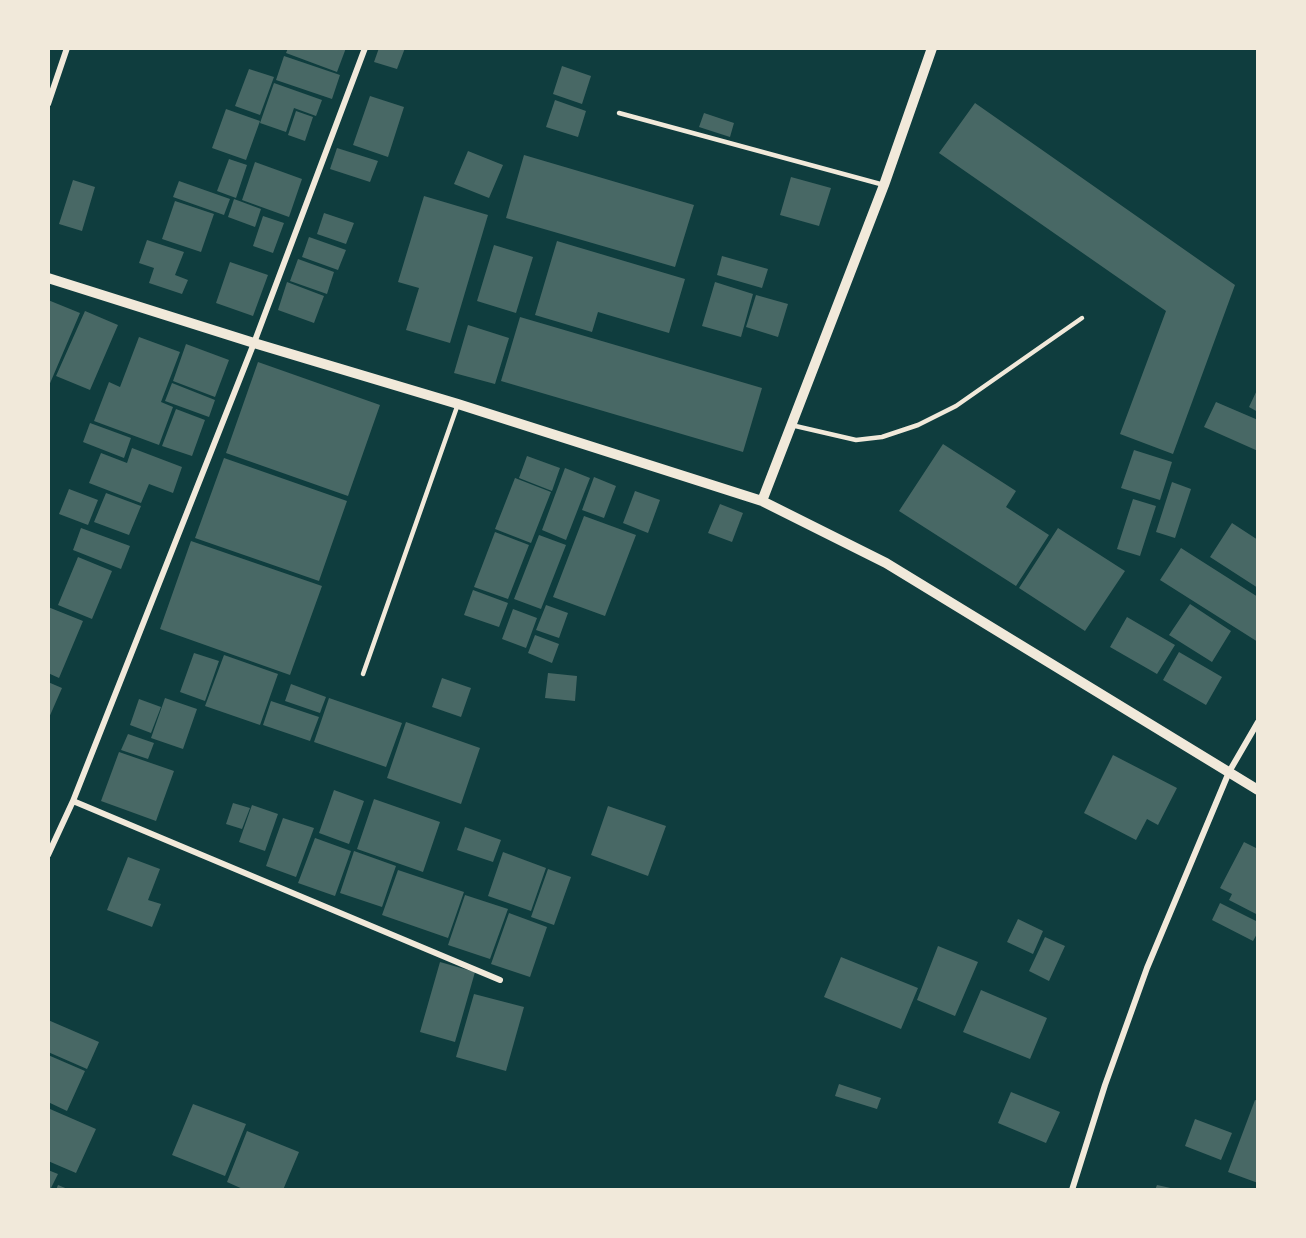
<!DOCTYPE html>
<html>
<head>
<meta charset="utf-8">
<style>
	body { margin:0 }
	#map { position:relative; width:1306px; height:1238px; overflow:hidden; background:#0f3d3e; font-family:"Golos Text",sans-serif }
	canvas { display:block }
	.frame { position:absolute; inset:0; border:50px solid #f1e9da; pointer-events:none }
</style>
</head>
<body>
<div id="map">
<canvas width="1306" height="1238"></canvas>
<div class="frame"></div>
</div>
<script>
const c = document.querySelector('canvas').getContext('2d');
c.lineJoin = 'round';
function fillPath(path, color) { c.fillStyle = color; c.fill(path, 'evenodd'); }
const toPath = rows => new Path2D(rows.map(r => 'M' + r).join(''));
function strokePath(path, color, width, dash) { c.strokeStyle = color; c.lineWidth = width; c.lineCap = dash ? 'butt' : 'round'; c.setLineDash(dash || []); c.stroke(path); }
const building = toPath([
	[288,48,346,48,337,72,286,53],
	[379,48,405,48,397,69,374,62],
	[284,56,340,75,332,99,276,80],
	[562,66,591,76,582,104,553,94],
	[249,69,274,77,260,115,235,106],
	[274,83,322,100,316,116,294,108,286,132,260,123],
	[370,96,404,107,388,157,353,145],
	[555,100,586,111,578,137,546,127],
	[975,103,1235,285,1173,454,1120,434,1166,311,939,153],
	[226,109,260,121,246,160,212,148],
	[296,111,313,117,305,141,288,135],
	[704,113,734,123,730,137,699,127],
	[337,148,378,161,370,182,330,169],
	[468,151,503,165,489,198,454,184],
	[524,155,694,205,675,267,506,218],
	[229,159,247,165,236,198,217,191],
	[255,162,302,179,289,217,242,200],
	[791,177,831,188,819,226,780,215],
	[73,180,95,187,82,231,59,224],
	[179,181,230,199,224,215,173,197],
	[424,196,488,215,450,343,406,330,419,288,398,282],
	[234,199,261,209,255,227,228,217],
	[175,201,214,214,201,252,162,239],
	[324,213,354,223,346,244,317,234],
	[263,216,284,223,273,253,253,246],
	[309,237,346,250,338,270,302,257],
	[147,240,184,252,175,275,188,280,182,294,149,283,154,268,139,263],
	[557,241,685,279,669,333,598,312,592,332,535,315],
	[494,245,533,257,516,313,477,301],
	[722,256,768,269,762,288,717,275],
	[298,259,334,272,327,294,290,281],
	[230,262,268,275,253,316,216,303],
	[287,282,324,296,314,323,278,310],
	[715,282,753,294,741,337,702,326],
	[756,295,788,304,778,337,746,327],
	[48,300,80,313,48,388],
	[85,311,118,325,90,390,56,376],
	[520,317,762,388,743,452,501,381],
	[468,325,509,338,495,384,454,373],
	[139,337,180,352,161,402,173,407,159,445,94,421,109,382,120,387],
	[186,344,229,360,215,397,173,381],
	[258,362,380,405,348,496,226,453],
	[172,383,215,400,209,417,165,401],
	[1258,388,1258,412,1249,407],
	[1216,402,1258,420,1258,451,1204,427],
	[176,409,205,420,192,456,162,446],
	[90,423,131,438,124,458,83,442],
	[943,444,1016,491,1006,507,1049,535,1016,586,899,511],
	[132,448,182,467,173,493,149,484,141,503,89,483,101,453,127,463],
	[1134,450,1172,462,1160,500,1121,488],
	[527,456,560,468,552,491,519,478],
	[224,458,347,501,319,581,195,538],
	[565,468,590,478,566,540,542,530],
	[594,477,616,486,604,518,582,510],
	[515,478,551,492,531,543,495,529],
	[1172,482,1191,489,1175,538,1156,532],
	[69,489,98,500,88,525,59,514],
	[635,491,660,500,648,533,623,523],
	[106,493,141,506,129,535,94,522],
	[1133,499,1156,506,1140,556,1117,549],
	[720,504,743,513,732,542,708,533],
	[584,516,636,535,605,616,553,597],
	[1232,523,1258,540,1258,588,1210,557],
	[81,528,130,546,121,569,73,550],
	[1058,528,1125,571,1085,631,1019,588],
	[495,532,529,545,508,599,474,587],
	[539,535,566,545,541,609,514,599],
	[191,541,322,586,290,675,160,629],
	[1181,548,1258,597,1258,642,1160,580],
	[78,557,112,571,92,619,58,605],
	[473,590,508,603,499,627,464,615],
	[1190,604,1231,631,1212,662,1169,635],
	[546,605,568,613,559,638,536,630],
	[48,607,83,621,59,678,48,673],
	[513,609,537,618,526,648,502,639],
	[1127,617,1175,645,1157,674,1110,647],
	[535,635,559,644,552,663,528,653],
	[1179,652,1222,677,1206,705,1163,680],
	[194,653,219,661,205,701,180,692],
	[224,655,278,674,260,725,205,706],
	[548,673,577,676,575,701,545,698],
	[442,678,471,688,461,717,432,707],
	[48,682,62,688,48,720],
	[291,684,326,697,320,713,285,701],
	[165,698,197,709,183,749,151,738],
	[329,698,402,723,386,767,314,742],
	[139,699,161,707,151,733,130,725],
	[271,701,319,717,310,741,263,725],
	[406,722,480,748,461,804,387,778],
	[128,734,154,743,148,759,121,750],
	[119,752,174,771,156,821,101,801],
	[1113,755,1177,788,1158,825,1147,819,1136,840,1084,813],
	[334,790,364,801,349,844,319,833],
	[374,799,440,822,423,872,357,849],
	[233,803,250,808,242,829,226,824],
	[252,805,278,814,265,851,239,842],
	[608,806,666,826,648,876,591,855],
	[283,818,314,828,296,877,266,866],
	[465,827,501,840,493,862,457,850],
	[315,838,351,851,335,896,298,883],
	[1244,842,1258,849,1258,915,1229,900,1232,894,1220,888],
	[354,851,396,866,382,907,340,893],
	[503,852,546,868,531,911,488,896],
	[128,857,160,869,148,900,161,904,152,927,107,910],
	[548,869,571,877,554,925,531,917],
	[398,870,464,892,448,938,382,915],
	[465,895,508,909,490,959,448,945],
	[1220,903,1258,922,1258,932,1253,941,1212,920],
	[509,913,547,927,530,977,491,964],
	[1018,919,1043,931,1033,954,1007,942],
	[1045,937,1065,946,1049,981,1029,971],
	[938,946,978,962,955,1016,917,1000],
	[841,957,918,988,901,1029,824,997],
	[440,962,475,972,455,1042,420,1032],
	[981,990,1047,1018,1030,1059,963,1032],
	[474,994,524,1007,506,1071,456,1057],
	[48,1020,99,1042,87,1069,48,1052],
	[48,1055,85,1071,67,1111,48,1102],
	[839,1084,881,1098,877,1109,835,1096],
	[1011,1092,1060,1112,1046,1143,998,1123],
	[1255,1100,1258,1101,1258,1183,1228,1172],
	[193,1104,246,1124,225,1176,172,1155],
	[50,1109,96,1129,76,1173,48,1161,48,1113],
	[1195,1119,1232,1133,1221,1160,1185,1146],
	[247,1131,299,1152,283,1190,245,1190,227,1182],
	[48,1170,58,1174,50,1190,48,1190],
	[58,1185,70,1190,56,1190],
	[1157,1185,1175,1189,1175,1190,1155,1190]
]);
const service = toPath([
	[619,113,884,185],
	[791,425,856,440,882,437,918,425,956,406,1082,318],
	[363,674,458,404]
]);
const minor = toPath([
	[48,104,67,48],
	[73,801,500,980],
	[48,855,73,801,254,343,365,48],
	[1072,1190,1105,1085,1147,968,1229,772,1258,722]
]);
const tertiary = toPath([
	[48,278,254,343,458,404,762,501,886,563,1258,790],
	[762,501,884,185,932,48]
]);
fillPath(building, '#486865');
strokePath(service, '#f1e9da', 4.5);
strokePath(minor, '#f1e9da', 6);
strokePath(tertiary, '#f1e9da', 10);
</script>
</body>
</html>
